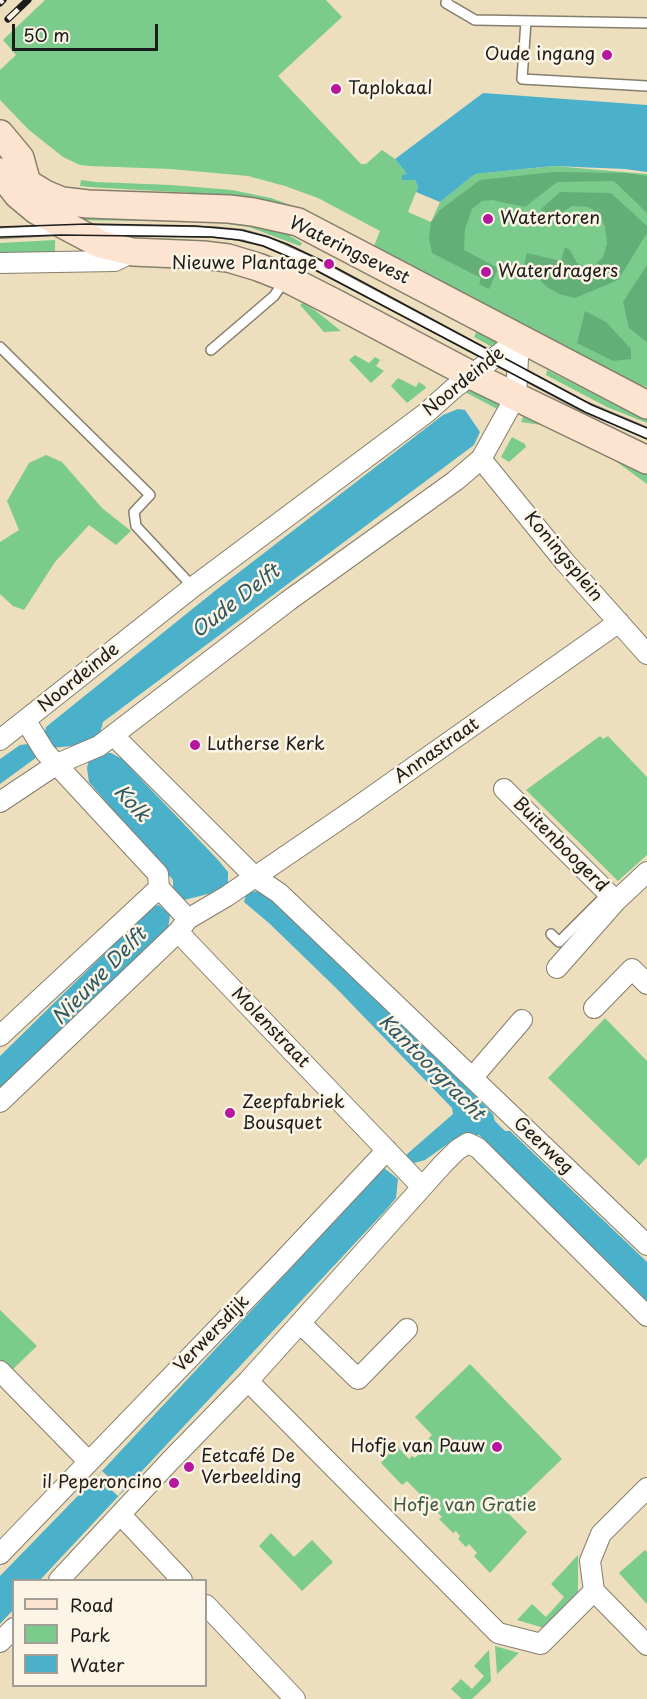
<!DOCTYPE html>
<html>
<head>
<meta charset="utf-8">
<style>
	body { margin:0 }
	#map { position:relative; width:647px; height:1699px; overflow:hidden; background:#eddfbd; font-family:"Playpen Sans",sans-serif }
	canvas { display:block }
	.legend { position:absolute; left:12px; top:1579px; width:195px; height:108px; box-sizing:border-box; background:#fcf5e5; border:2px solid #a29e95; margin:0; padding:8px 10px; list-style:none; font-size:18px; color:#1c1c1c }
	.legend li { display:flex; align-items:center; gap:12px; height:30px }
	.legend b { width:30px; border:2px solid #a29e95 }
	.scale { position:absolute; left:12px; top:24px; width:146px; height:27px; box-sizing:border-box; border:3px solid #1c1c1c; border-top:0; padding-left:8px; font-size:18px; line-height:21px; white-space:nowrap; color:#1c1c1c; -webkit-text-stroke:4px #fcf5e5; paint-order:stroke }
</style>
</head>
<body>
<div id="map">
<canvas width="647" height="1699"></canvas>
<ul class="legend">
<li><b style="height:8px;background:#fde4d1"></b>Road</li>
<li><b style="height:16px;background:#7bcb8c"></b>Park</li>
<li><b style="height:16px;background:#4bb0ca"></b>Water</li>
</ul>
<div class="scale">50 m</div>
</div>
<script>
const c = document.querySelector('canvas').getContext('2d');
c.lineJoin = 'round';
function fillPath(path, color) { c.fillStyle = color; c.fill(path, 'evenodd'); }
const toPath = rows => new Path2D(rows.map(r => 'M' + r).join(''));
function strokePath(path, color, width, dash) { c.strokeStyle = color; c.lineWidth = width; c.lineCap = dash ? 'butt' : 'round'; c.setLineDash(dash || []); c.stroke(path); }
function write(font, color, halo, rows, align = 'center') {
  c.font = font + ' "Playpen Sans",sans-serif'; c.lineWidth = 5; c.setLineDash([]); c.textBaseline = 'middle'; c.strokeStyle = halo; c.fillStyle = color; for (const [text, x, y, turn = 0] of rows) {
    c.save(); c.translate(x, y); c.rotate((+turn || 0) * Math.PI / 180); c.textAlign = isNaN(turn) ? turn : align; if (halo) c.strokeText(text, 0, 0); c.fillText(text, 0, 0); c.restore();
  }
}
const green = toPath([
	[45,0,326,0,342,17,278,76,361,164,366,164,382,150,395,159,407,174,415,180,418,187,408,212,431,222,440,202,475,174,554,166,647,174,647,387,637,384,610,372,302,218,305,210,374,246,380,231,318,198,285,186,248,176,170,169,90,166,80,165,63,157,29,130,0,100,0,70,16,55,3,40],
	[81,180,96,182,171,185,232,190,271,198,299,208,297,215,250,200,226,195,89,187,80,186],
	[75,208,292,228,290,236,302,243,300,246,249,227,213,222,74,220],
	[55,240,55,253,0,256,0,243],
	[303,303,316,311,341,331,324,332,300,305],
	[480,324,501,340,494,348,474,337],
	[355,355,369,363,375,357,380,360,376,366,384,371,371,383,349,360],
	[547,370,620,407,647,414,647,423,607,407,546,375],
	[398,378,416,387,419,382,425,386,426,388,407,403,391,386],
	[475,383,505,397,499,410,465,392],
	[527,408,615,452,647,475,647,484,591,443,549,426,521,422],
	[512,437,525,444,526,447,509,462,501,457],
	[46,455,62,462,102,508,131,531,116,545,89,525,55,562,24,610,13,606,0,594,0,542,19,530,7,501,29,463],
	[600,736,603,739,608,736,647,777,647,855,618,881,526,790],
	[605,1018,647,1061,647,1157,639,1166,548,1078],
	[0,1310,37,1346,9,1373,0,1364],
	[470,1364,562,1459,507,1512,527,1532,490,1573,474,1556,477,1553,469,1544,466,1547,458,1539,460,1536,456,1531,453,1533,439,1519,442,1517,438,1513,436,1512,434,1514,426,1506,428,1503,423,1498,419,1502,416,1499,420,1494,407,1481,402,1485,381,1463,396,1445,409,1459,412,1456,415,1458,419,1454,417,1451,432,1435,415,1417],
	[271,1533,294,1557,312,1540,333,1562,302,1591,259,1546],
	[645,1550,647,1552,647,1604,619,1573],
	[578,1555,578,1595,544,1628,517,1620,532,1604,546,1617,564,1597,551,1584],
	[495,1646,519,1653,497,1674],
	[489,1650,491,1681,472,1699,462,1699,451,1689,461,1679,472,1689,484,1676,474,1666]
]);
const forest = toPath([
	[554,172,626,173,647,176,647,213,614,181,557,182,525,207,492,200,482,201,472,209,465,229,464,250,496,267,497,271,489,289,479,284,481,278,432,253,429,239,431,222,440,210,480,180],
	[560,192,611,193,647,226,647,233,618,280,575,298,559,294,547,287,524,265,527,253,561,261,565,247,570,250,577,263,586,267,595,265,603,257,607,244,605,227,599,213,588,207,572,206,558,215,540,210],
	[647,265,647,342,629,328,623,302],
	[585,311,606,322,631,349,631,359,613,361,577,343]
]);
const water = toPath([
	[483,93,647,105,647,172,625,169,553,166,475,174,440,202,416,192,418,187,415,180,402,180,402,175,407,174,395,159],
	[458,409,465,410,480,432,474,445,103,722,99,737,82,745,51,748,44,735,46,727,216,590,443,415],
	[29,744,37,757,0,784,0,759,20,745],
	[103,753,111,753,122,759,219,861,228,872,228,884,216,892,184,900,173,889,173,880,89,782,87,768,89,760],
	[247,891,262,892,275,904,412,1032,493,1114,495,1122,483,1134,453,1140,425,1160,414,1163,406,1155,453,1114,452,1108,337,989,270,924,244,902],
	[159,905,170,915,168,930,0,1092,0,1056,152,907],
	[503,1131,510,1131,647,1262,647,1307,491,1151,491,1142],
	[384,1168,398,1179,396,1198,386,1210,40,1580,14,1580,13,1610,0,1624,0,1576,102,1471]
]);
const pier = toPath([
	[102,1471,123,1490,118,1496,97,1477]
]);
const canal = toPath([
	[468,1109,516,1157]
]);
const service = toPath([
	[447,0,446,3,475,20,647,23],
	[526,21,522,79,647,86],
	[94,230,212,232,243,235,265,241,314,263,583,406,647,433],
	[0,233,59,230],
	[0,347,150,495,134,512,136,526,193,587],
	[211,350,274,296,285,280],
	[551,934,559,942,608,893]
]);
const minor = toPath([
	[0,263,115,261,133,252],
	[481,459,564,561,647,654],
	[26,721,45,752,158,874,159,888,188,919],
	[113,735,255,877,279,893,647,1245],
	[0,740,193,587,426,413,453,389,519,339],
	[504,789,616,901],
	[0,802,57,764,99,746,288,601,455,481,481,459,516,396,519,339],
	[178,932,422,1187],
	[557,968,616,901,647,872],
	[594,1008,632,969,647,984],
	[0,1036,159,888],
	[472,1078,522,1020],
	[0,1102,178,932,188,919,227,896,353,810,619,622],
	[300,1323,358,1379,407,1329],
	[0,1371,89,1462],
	[248,1381,498,1633,541,1644,594,1591],
	[647,1488,601,1534,590,1561,594,1591,647,1645],
	[121,1515,182,1580],
	[0,1554,280,1264,387,1150],
	[59,1580,170,1461,248,1381,443,1164,457,1150,468,1143,478,1148,647,1316],
	[206,1605,295,1699],
	[0,1642,14,1628]
]);
const secondary = toPath([
	[0,134,20,158,27,183,45,194,62,201,88,204,229,209,253,212,298,222,647,405],
	[0,172,18,195,36,210,100,244,133,252,203,255,228,258,258,267,286,278,337,304,471,375,647,460]
]);
const tram = toPath([
	[0,227,87,224,195,226,241,230,268,237,287,244,329,264,592,405,647,428],
	[0,237,61,235,212,237,238,240,263,246,296,260,585,412,647,439]
]);
const rail = toPath([
	[0,3,3,0],
	[8,19,28,0]
]);
const markers = [
	[607,55,6,"#b5179e"],
	[336,89,6,"#b5179e"],
	[488,219,6,"#b5179e"],
	[329,264,6,"#b5179e"],
	[486,272,6,"#b5179e"],
	[195,745,6,"#b5179e"],
	[230,1113,6,"#b5179e"],
	[497,1447,6,"#b5179e"],
	[189,1467,6,"#b5179e"],
	[174,1483,6,"#b5179e"]
];
const poiNames = [
	["Oude ingang",595,55,"right"],
	["Taplokaal",348,89],
	["Watertoren",500,219],
	["Nieuwe Plantage",317,264,"right"],
	["Waterdragers",498,272],
	["Lutherse Kerk",207,745],
	["Zeepfabriek",242,1103],
	["Bousquet",242,1124],
	["Hofje van Pauw",485,1447,"right"],
	["Eetcafé De",201,1457],
	["Verbeelding",201,1478],
	["il Peperoncino",162,1483,"right"]
];
const streetNames = [
	["Wateringsevest",349,251,26],
	["Noordeinde",464,382,-39],
	["Koningsplein",563,557,50],
	["Noordeinde",79,678,-39],
	["Annastraat",437,751,-35],
	["Buitenboogerd",560,845,45],
	["Molenstraat",270,1028,46],
	["Geerweg",543,1146,43],
	["Verwersdijk",212,1334,-46]
];
const parkNames = [
	["Hofje van Gratie",465,1506]
];
const waterNames = [
	["Oude Delft",236,602,-38],
	["Kolk",131,804,48],
	["Nieuwe Delft",100,977,-46],
	["Kantoorgracht",431,1068,45]
];
fillPath(green, '#7bcb8c');
fillPath(forest, '#64af78');
fillPath(water, '#4bb0ca');
fillPath(pier, '#eddfbd');
strokePath(canal, '#4bb0ca', 21);
strokePath(service, '#847e6c', 12);
strokePath(minor, '#847e6c', 22);
strokePath(secondary, '#847e6c', 30);
strokePath(service, '#fff', 9);
strokePath(minor, '#fff', 20);
strokePath(secondary, '#fde4d1', 27);
strokePath(tram, '#1c1c1c', 1.5);
strokePath(rail, '#1c1c1c', 7);
strokePath(rail, '#fcf5e5', 4.5, [14]);
for (const [x, y, r, color] of markers) { const dot = new Path2D(); dot.arc(x, y, r, 0, 2 * Math.PI); c.fillStyle = color; c.fill(dot); strokePath(dot, '#fcf5e5', 2); }
write('18px', '#1c1c1c', '#fcf5e5', poiNames, 'left');
write('18px', '#1c1c1c', '#fcf5e5', streetNames);
write('18px', '#3d5943', '#fcf5e5', parkNames);
write('italic 20px', '#2f5762', '#fcf5e5', waterNames);
</script>
</body>
</html>
